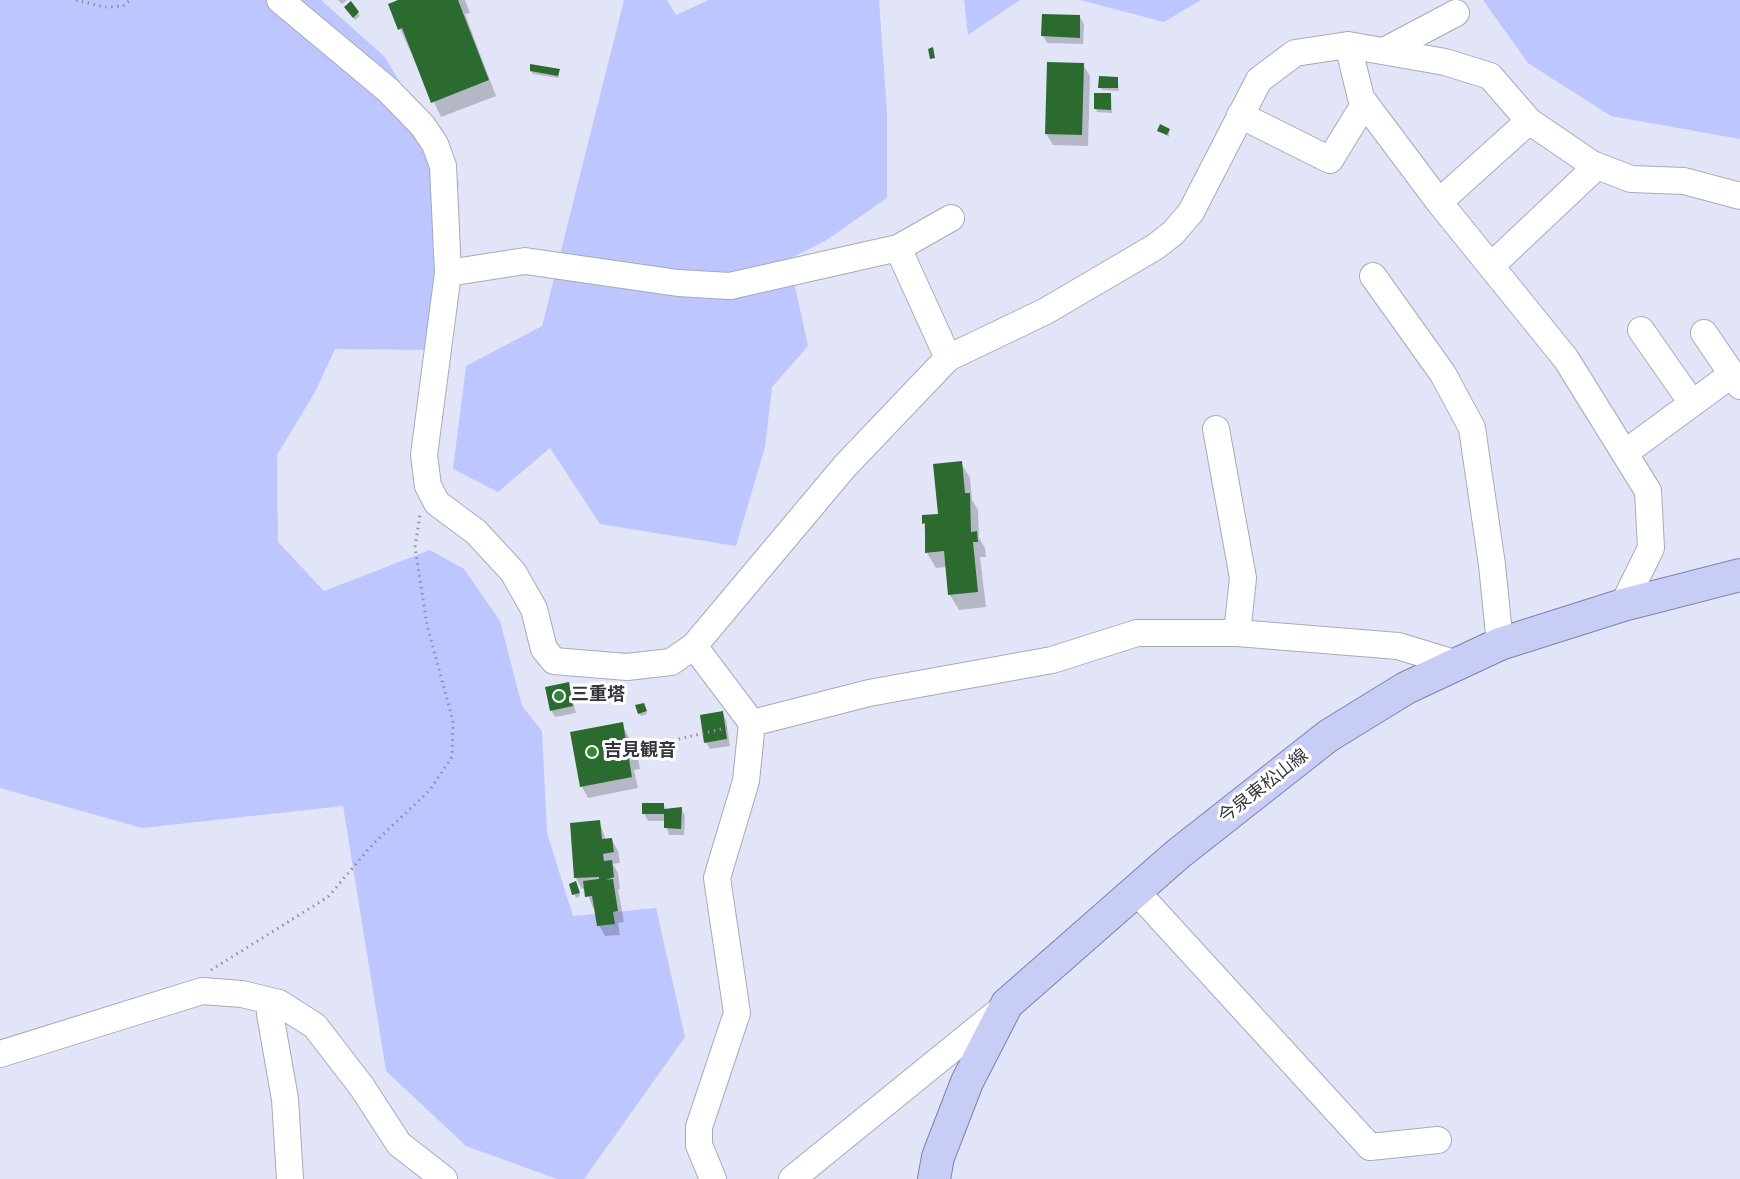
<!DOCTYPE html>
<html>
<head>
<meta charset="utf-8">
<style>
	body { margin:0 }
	canvas { display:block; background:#e2e5f7 }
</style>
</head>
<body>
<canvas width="1740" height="1179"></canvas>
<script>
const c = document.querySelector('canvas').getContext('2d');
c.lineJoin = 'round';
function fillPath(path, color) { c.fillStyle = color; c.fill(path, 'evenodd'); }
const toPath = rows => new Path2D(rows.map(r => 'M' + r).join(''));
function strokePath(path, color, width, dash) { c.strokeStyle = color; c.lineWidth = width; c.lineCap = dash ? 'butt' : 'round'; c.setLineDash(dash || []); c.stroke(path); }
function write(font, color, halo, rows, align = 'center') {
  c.font = font + ' "Titillium Web","Noto Sans JP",sans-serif'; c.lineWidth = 6; c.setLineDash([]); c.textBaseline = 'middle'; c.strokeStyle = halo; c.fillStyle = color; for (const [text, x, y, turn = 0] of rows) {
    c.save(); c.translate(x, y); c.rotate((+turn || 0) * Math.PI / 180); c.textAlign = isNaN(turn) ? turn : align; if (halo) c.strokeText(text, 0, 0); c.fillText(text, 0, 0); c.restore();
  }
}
const green = toPath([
	[0,0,321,0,385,57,459,183,425,350,335,349,315,392,277,455,278,542,324,591,430,550,464,569,500,621,522,706,542,731,547,833,573,916,656,908,685,1037,584,1179,557,1179,466,1146,386,1071,343,806,142,828,0,788],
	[624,0,667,0,676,15,709,0,879,0,887,112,887,198,825,241,789,259,808,346,772,387,765,447,736,546,600,524,550,448,498,492,453,469,466,366,542,326],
	[964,0,1020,0,968,35],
	[1080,0,1201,0,1164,22],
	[1483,0,1740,0,1740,139,1611,116,1528,63]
]);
const shadow = toPath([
	[338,0,347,0,342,4],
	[402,0,465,0,470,13,465,14,496,96,441,117,400,29],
	[350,4,360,16,355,20,348,10],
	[1080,17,1084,24,1083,44,1047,43,1043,36],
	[1083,65,1090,76,1088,146,1053,145,1046,134],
	[559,70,559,78,533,74,531,71],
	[1117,78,1119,91,1102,90,1100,87],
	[1111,95,1112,113,1097,112,1096,109],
	[1169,130,1169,137,1159,131],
	[961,463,970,478,972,500,978,510,979,538,985,548,986,557,980,557,986,607,959,610,950,595,947,567,936,568,927,553,924,523,940,515],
	[568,684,576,713,555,717,551,710],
	[645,707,647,714,641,716,639,713],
	[722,713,726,720,730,746,710,749,706,742],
	[622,724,637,753,640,769,634,770,638,788,588,798,582,787],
	[663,804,666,810,681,808,685,816,684,835,669,835,665,821,648,821,644,813],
	[599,821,606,840,612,840,618,851,620,863,613,864,618,873,620,889,618,889,624,922,618,923,620,935,605,936,599,925,596,908,593,908,586,889,582,889,576,878],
	[576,883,580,896,576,898,571,885]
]);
const building = toPath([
	[398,0,458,0,489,80,431,103,402,28,398,30,388,4],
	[351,1,359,12,353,18,344,7],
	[1042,14,1080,15,1080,38,1041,36],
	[933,47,935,58,930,59,928,49],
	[1047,62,1084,63,1082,135,1045,134],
	[530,64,560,69,558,76,530,71],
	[1099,76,1118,77,1118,88,1098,88],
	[1094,93,1111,93,1111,110,1094,109],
	[1160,124,1170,129,1167,135,1157,131],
	[962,461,965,493,970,493,971,532,977,531,978,542,973,542,978,592,948,595,944,551,925,553,925,523,922,524,922,515,938,514,933,464],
	[569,682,573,706,550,711,545,687],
	[644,703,647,711,638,714,635,705],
	[723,711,727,739,704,743,700,715],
	[623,722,626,741,631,740,635,758,629,759,632,777,580,787,570,732],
	[642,803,664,803,664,809,682,807,681,829,664,828,664,814,642,814],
	[600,820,602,839,612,838,614,852,603,854,604,861,612,860,614,877,606,880,613,879,618,911,613,912,615,924,597,926,592,896,585,897,583,881,599,879,599,877,574,878,570,823],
	[576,881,580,893,572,895,569,884]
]);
const path = toPath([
	[76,0,105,7,123,6,130,0],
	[632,750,730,727],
	[211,970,328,897,373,844,429,791,452,757,453,721,427,625,415,547,420,515]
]);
const minor = toPath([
	[280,0,388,90,422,125,435,144,443,166,448,273,424,455,428,486,437,503,476,532,513,572,534,609,544,649,554,661,627,667,671,662,694,646,845,466,948,358,1046,311,1155,247,1173,233,1191,212,1259,80,1295,53,1348,45,1445,62,1490,76,1529,121,1592,164,1631,179,1684,181,1740,196],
	[1348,45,1361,98,1439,202,1566,359,1648,491,1651,548,1623,605],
	[1384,51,1456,13],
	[1240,115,1330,160,1365,103],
	[1439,202,1529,121],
	[898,248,951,218],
	[1491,266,1597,166],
	[448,273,525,261,678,283,730,286,898,248,948,358],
	[1373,276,1443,374,1472,428,1492,565,1500,644],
	[1641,330,1692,403],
	[1704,333,1740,386],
	[1216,429,1243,578,1237,633],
	[1626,452,1731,375],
	[694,646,752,723,746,781,717,878,737,1013,699,1127,699,1145,713,1179],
	[752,723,869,693,1052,660,1137,633,1237,633,1398,646,1454,663],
	[1136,891,1370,1147,1438,1140],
	[279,1003,270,1014,285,1099,290,1179],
	[0,1054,202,991,242,994,279,1003,315,1026,362,1087,399,1144,444,1179],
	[792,1179,1004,1007]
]);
const major = toPath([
	[934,1179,938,1157,967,1082,1007,1004,1178,854,1328,736,1406,688,1500,644,1623,605,1740,575]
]);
const markers = [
	[559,696,6,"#308736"],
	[592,752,6,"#308736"]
];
const poiNames = [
	["三重塔",571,696],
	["吉見観音",604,752]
];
const streetNames = [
	["今泉東松山線",1264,787,-38]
];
fillPath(green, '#bec6ff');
fillPath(shadow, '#0003');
fillPath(building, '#2c6b2f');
strokePath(minor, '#a7aabb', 28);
strokePath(major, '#7c82af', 34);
strokePath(path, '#90929f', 3, [1.5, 4.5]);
strokePath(minor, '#fff', 26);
strokePath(major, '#c7cdf4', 32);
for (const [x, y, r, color] of markers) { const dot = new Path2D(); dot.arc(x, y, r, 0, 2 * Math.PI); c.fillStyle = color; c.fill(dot); strokePath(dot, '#fff', 2); }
write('bold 18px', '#35363d', '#fff', poiNames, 'left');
write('18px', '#35363d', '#fff', streetNames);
</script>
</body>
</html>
